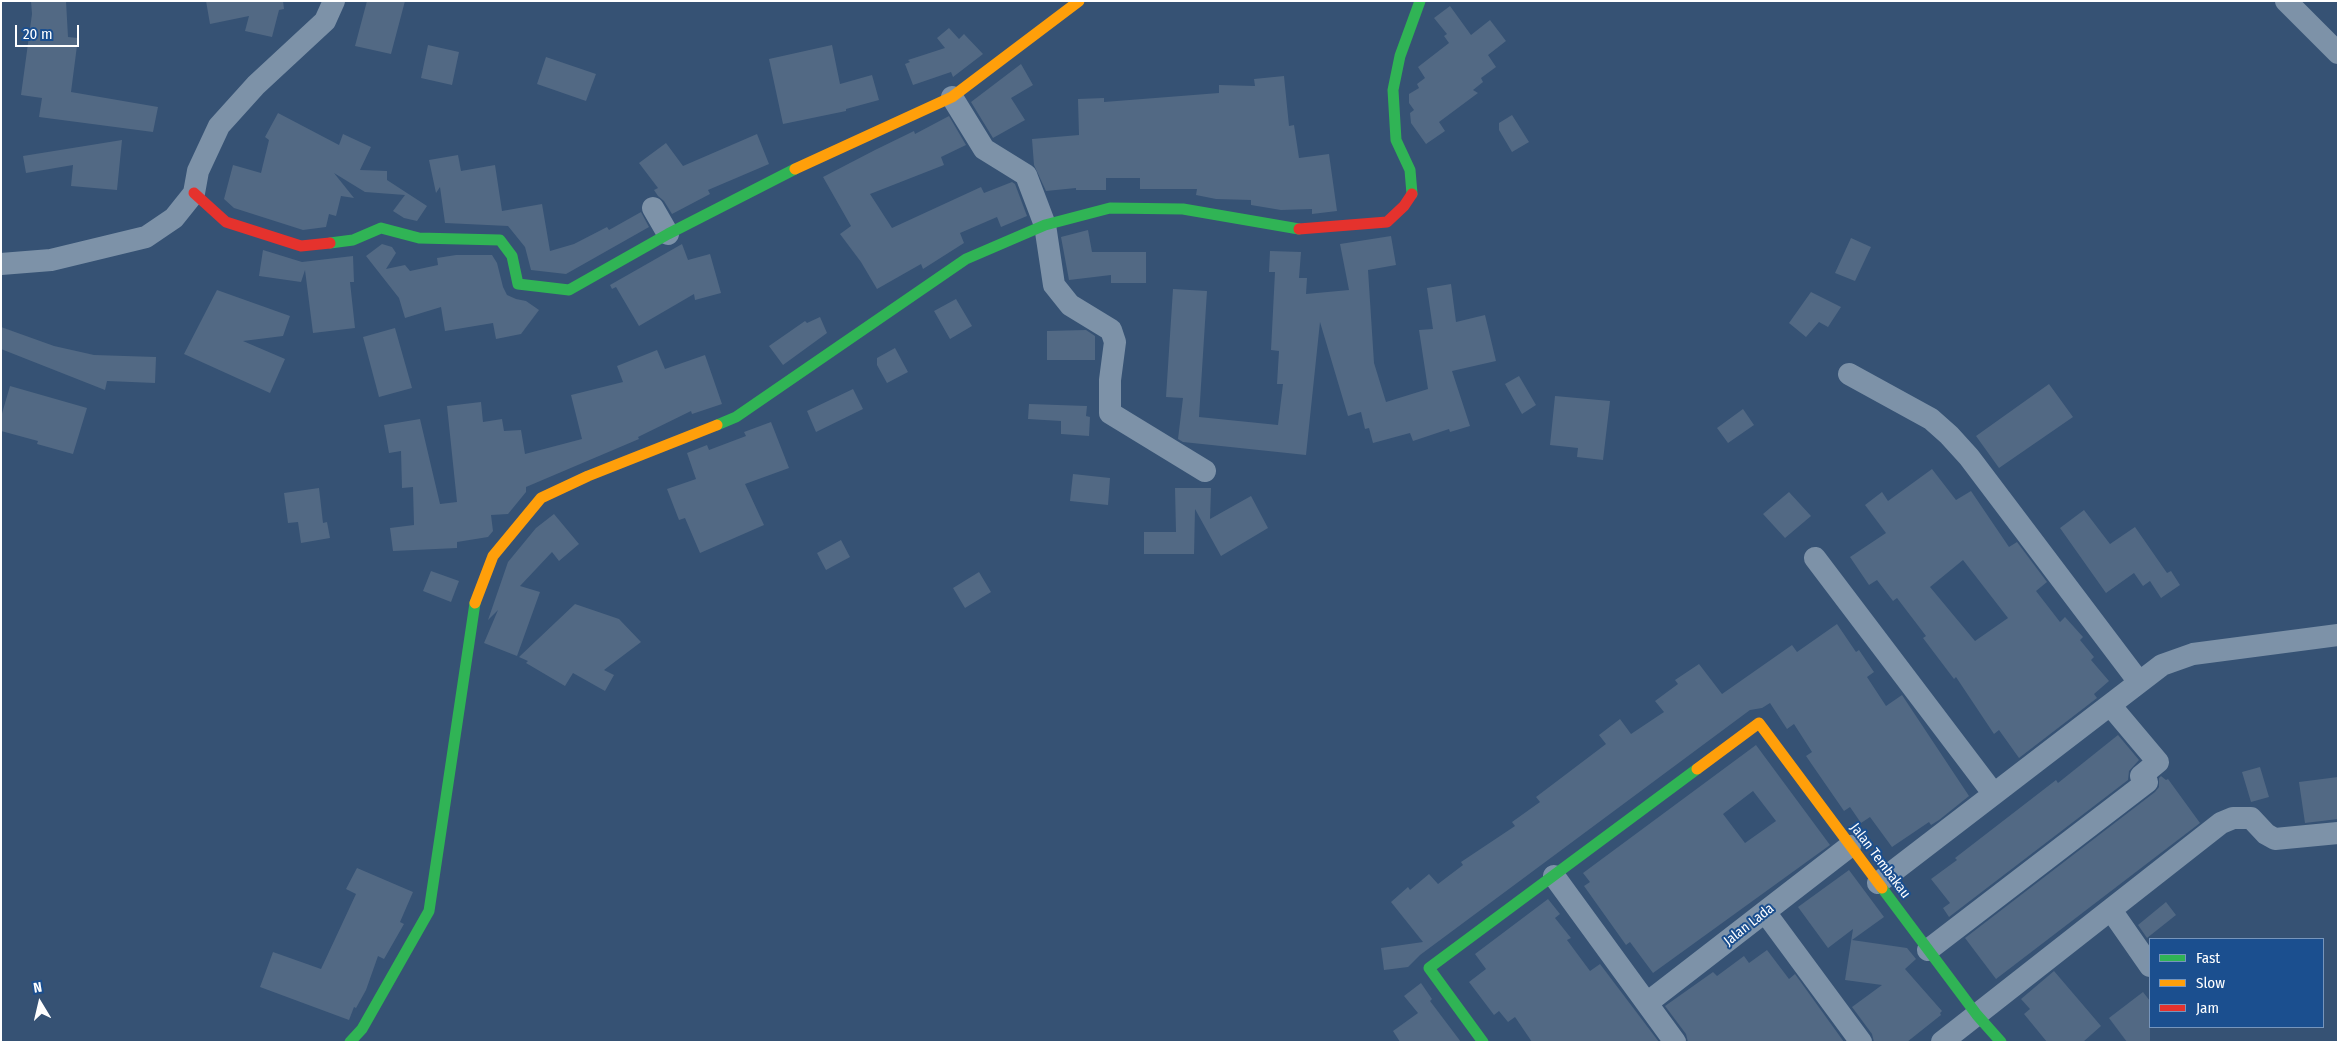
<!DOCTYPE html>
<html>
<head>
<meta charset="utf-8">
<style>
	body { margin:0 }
	#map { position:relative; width:2339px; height:1043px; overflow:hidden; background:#365274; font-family:"Fira Sans Condensed",sans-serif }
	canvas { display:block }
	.frame { position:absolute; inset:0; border:2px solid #fff; pointer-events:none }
	.legend { position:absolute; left:2149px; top:938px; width:175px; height:90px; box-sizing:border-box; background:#1b4f8f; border:1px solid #7695bc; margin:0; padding:6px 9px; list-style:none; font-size:15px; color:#fff }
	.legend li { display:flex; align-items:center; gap:10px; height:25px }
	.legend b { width:25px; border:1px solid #7695bc }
	.north { position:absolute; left:15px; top:978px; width:50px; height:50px; -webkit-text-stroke:4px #1b4f8f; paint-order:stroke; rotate:351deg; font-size:14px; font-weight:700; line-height:20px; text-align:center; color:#fff }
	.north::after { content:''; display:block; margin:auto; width:18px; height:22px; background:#fff; clip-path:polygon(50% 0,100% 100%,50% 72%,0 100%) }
	.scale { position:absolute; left:15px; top:25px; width:64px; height:22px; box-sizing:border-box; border:2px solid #fff; border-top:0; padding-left:6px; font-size:15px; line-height:18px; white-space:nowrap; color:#fff; -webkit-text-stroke:4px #1b4f8f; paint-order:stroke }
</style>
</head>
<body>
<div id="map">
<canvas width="2339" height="1043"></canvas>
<div class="frame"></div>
<ul class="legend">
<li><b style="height:6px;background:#30b455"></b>Fast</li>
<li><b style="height:6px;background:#ff9f0a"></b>Slow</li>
<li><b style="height:6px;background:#e5322d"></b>Jam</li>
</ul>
<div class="north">N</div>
<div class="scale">20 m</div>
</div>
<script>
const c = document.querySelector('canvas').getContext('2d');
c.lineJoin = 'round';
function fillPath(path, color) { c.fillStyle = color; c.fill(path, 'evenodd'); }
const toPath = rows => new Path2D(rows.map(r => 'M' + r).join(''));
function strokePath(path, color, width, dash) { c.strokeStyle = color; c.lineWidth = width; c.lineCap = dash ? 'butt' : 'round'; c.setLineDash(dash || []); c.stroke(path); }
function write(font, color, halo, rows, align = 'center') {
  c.font = font + ' "Fira Sans Condensed",sans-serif'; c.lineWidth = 4; c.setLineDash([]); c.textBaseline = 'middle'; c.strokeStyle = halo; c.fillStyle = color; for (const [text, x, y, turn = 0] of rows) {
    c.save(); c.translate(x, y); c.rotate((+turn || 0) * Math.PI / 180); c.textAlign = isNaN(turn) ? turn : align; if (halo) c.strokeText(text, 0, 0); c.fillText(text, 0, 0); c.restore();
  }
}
const building = toPath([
	[31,1,66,1,68,37,78,38,71,92,158,107,153,132,39,117,42,98,21,95,32,14],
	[206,1,283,1,284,9,279,10,272,37,245,31,249,16,210,24],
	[367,1,405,1,391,54,355,46],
	[1450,6,1471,35,1490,20,1506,41,1488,55,1496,67,1481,78,1483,82,1473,90,1478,93,1439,122,1445,131,1426,144,1411,123,1410,113,1414,110,1409,103,1409,94,1419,88,1417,84,1425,78,1418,67,1449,43,1444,36,1447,34,1434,18],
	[949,28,959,39,964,34,983,54,953,77,951,72,913,85,905,64,910,62,908,60,945,48,937,38],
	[428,45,459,52,452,85,421,78],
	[832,45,840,84,872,75,879,100,846,109,846,111,783,124,769,59],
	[546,57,596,74,586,101,537,84],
	[1021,64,1033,85,1011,98,1025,120,993,138,971,102],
	[1284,76,1289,126,1294,125,1299,158,1329,154,1337,211,1312,214,1312,209,1281,210,1251,205,1251,200,1216,199,1196,195,1197,189,1140,189,1140,178,1106,178,1106,190,1076,190,1076,188,1046,191,1034,165,1032,139,1079,135,1078,99,1104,98,1104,102,1219,93,1219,85,1255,86,1254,79],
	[278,113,339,145,343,134,371,147,360,170,387,171,387,180,427,206,417,221,404,218,393,211,405,195,365,192,334,173,354,198,341,196,336,216,329,214,326,227,303,230,234,208,224,199,233,165,261,173,269,140,265,137],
	[1512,115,1529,142,1512,152,1499,130,1499,123],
	[949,116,966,145,941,157,944,165,870,194,892,228,981,187,984,193,1012,182,1015,184,1027,216,1001,227,997,217,960,233,964,243,923,269,921,264,877,289,861,262,840,234,851,226,823,177,875,150,914,131,915,134],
	[757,134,769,164,708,190,710,194,672,214,664,201,658,196,654,190,658,188,639,163,666,143,683,166],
	[122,140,117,190,71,186,73,165,26,173,23,156],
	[458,155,461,171,495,165,502,211,542,204,550,251,574,244,607,227,609,230,641,212,649,227,566,274,531,270,525,247,508,226,445,223,440,187,436,193,429,160],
	[1088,230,1092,252,1146,252,1146,283,1111,283,1111,275,1069,280,1061,237],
	[1391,236,1396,265,1368,270,1374,363,1386,402,1428,389,1419,330,1433,329,1427,288,1451,284,1456,322,1485,315,1496,361,1452,371,1470,426,1450,432,1449,429,1413,441,1410,433,1373,443,1369,428,1365,429,1361,412,1348,416,1320,322,1306,455,1183,442,1178,439,1183,398,1166,397,1173,289,1207,291,1199,417,1278,425,1283,384,1277,384,1279,351,1271,350,1275,272,1269,272,1270,251,1301,252,1299,278,1307,278,1306,294,1349,290,1340,244],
	[1851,238,1871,247,1855,281,1835,273],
	[382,244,392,247,396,253,386,269,405,265,410,271,438,265,437,258,456,255,492,255,497,263,503,287,507,295,516,299,526,301,539,310,521,334,496,339,493,323,445,331,441,307,405,318,399,298,366,256],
	[682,244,688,260,710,254,721,293,695,300,694,294,639,326,616,287,612,289,610,285],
	[263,250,302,262,353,256,354,282,350,282,355,328,313,333,305,270,301,282,259,276],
	[217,290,290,316,283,336,243,341,285,359,270,393,184,354],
	[1811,292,1841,307,1828,327,1819,322,1806,337,1789,323],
	[956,299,972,326,950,339,934,311],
	[820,317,827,333,783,365,769,346,805,321,807,323],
	[1,327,54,346,94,355,156,357,155,383,107,381,105,390,1,349],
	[395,328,412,388,379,397,363,337],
	[1086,330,1095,336,1095,360,1047,360,1047,331],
	[895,348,908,372,887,383,877,365,877,358],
	[657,350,665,369,705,355,722,404,692,414,691,411,638,437,639,439,526,487,526,492,508,514,491,515,493,531,488,537,457,542,457,548,393,551,390,528,414,525,413,487,402,488,401,451,389,453,384,425,420,419,440,504,457,502,447,406,481,402,483,422,502,419,504,431,521,430,525,454,582,439,571,395,623,382,617,366],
	[1519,376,1536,405,1522,414,1505,384],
	[2049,384,2073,417,1999,468,1976,436],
	[10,386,87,408,73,454,37,444,38,441,1,431,1,417],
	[853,389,863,409,816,432,807,411],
	[1555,396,1610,401,1603,460,1577,457,1578,448,1550,445],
	[1029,404,1087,406,1086,416,1090,417,1089,436,1061,434,1061,421,1028,419],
	[1743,409,1754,425,1728,443,1717,428],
	[771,422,789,468,745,484,764,525,700,553,685,518,679,520,667,489,696,479,687,453,707,445,709,450,746,436,744,432],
	[1932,469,1956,500,1971,491,2009,547,2017,542,2047,582,2036,591,2060,622,2065,617,2083,637,2080,640,2094,657,2091,660,2109,681,2094,694,2097,698,2019,758,1999,730,1994,734,1956,677,1954,679,1923,638,1926,636,1897,598,1893,601,1877,580,1869,585,1850,557,1886,533,1865,505,1882,492,1888,501],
	[1963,560,2008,618,1975,641,1930,587],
	[1073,474,1110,478,1108,505,1070,501],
	[319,488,323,523,327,522,330,538,301,543,298,522,288,523,284,493],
	[1175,488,1211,488,1210,519,1251,496,1268,528,1221,556,1195,509,1194,554,1144,554,1144,532,1176,532],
	[1789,492,1811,516,1785,538,1763,514],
	[2084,510,2110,544,2135,527,2167,573,2171,571,2180,585,2161,598,2150,581,2143,586,2134,573,2106,593,2060,528],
	[554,514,579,544,559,561,552,552,520,586,540,592,517,656,484,643,498,610,488,620,508,562,536,528],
	[841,540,850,557,826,570,817,553],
	[431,571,459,581,451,602,423,591],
	[979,572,991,592,965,608,953,588],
	[575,604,619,619,641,642,604,670,614,675,605,691,573,673,565,686,526,663,528,661,519,657],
	[1837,624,1856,652,1859,650,1874,672,1867,677,1886,706,1902,695,1969,796,1939,820,1931,825,1929,822,1892,847,1870,817,1861,823,1850,807,1844,811,1806,756,1812,752,1794,724,1787,729,1770,703,1762,708,1750,710,1420,955,1408,967,1384,970,1381,948,1423,942,1391,902,1408,887,1410,890,1429,874,1438,884,1463,865,1461,862,1515,826,1512,822,1540,802,1536,797,1606,744,1599,735,1620,719,1631,734,1664,712,1655,701,1678,684,1675,680,1699,664,1722,694,1792,645,1797,652],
	[2118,735,2139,760,2129,771,2128,780,1949,917,1943,908,1950,903,1931,879,1957,860,1955,858,2056,780,2058,783],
	[1756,745,1830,845,1653,973,1630,942,1626,945,1584,886,1590,882,1583,873],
	[1753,791,1776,821,1745,843,1723,814],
	[2260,767,2269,797,2251,802,2242,772],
	[2161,776,2166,780,2168,779,2200,823,1996,979,1965,938,2155,792,2159,787,2159,778],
	[2338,777,2338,819,2305,823,2299,782],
	[357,868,413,892,400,922,404,924,384,959,378,956,366,990,356,1008,354,1007,349,1020,260,987,273,952,321,969,356,894,346,889],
	[1849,870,1884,917,1852,940,1907,948,1916,959,1905,969,1942,1011,1940,1013,1941,1015,1907,1042,1874,1042,1872,1034,1852,1007,1882,985,1845,980,1853,929,1828,948,1798,907],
	[1548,899,1560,914,1555,918,1571,938,1567,940,1590,971,1600,964,1659,1042,1532,1042,1515,1017,1508,1022,1499,1011,1494,1015,1469,982,1486,969,1475,954],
	[2166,902,2176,915,2147,938,2138,925],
	[1767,950,1789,979,1795,974,1844,1042,1688,1042,1686,1034,1665,1006,1713,972,1717,976,1744,956,1749,963],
	[2054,971,2101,1026,2083,1042,2047,1042,2024,1014,2030,1009,2021,999],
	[1421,983,1432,999,1430,1001,1461,1042,1400,1042,1393,1031,1418,1013,1404,996],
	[2143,992,2150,1001,2150,1042,2127,1042,2109,1018]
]);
const street = toPath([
	[2286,1,2338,53],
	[952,97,984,149,1026,175,1045,225,1054,285,1070,305,1111,330,1115,342,1110,380,1110,413,1205,471],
	[653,208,668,234],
	[1,264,51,260,146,237,174,218,194,193,198,171,219,126,256,85,325,21,334,1],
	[1849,374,1931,419,1949,435,1969,457,2139,682],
	[1815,558,1993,793],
	[1554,876,1675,1042],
	[1878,883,2162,665,2193,654,2338,635],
	[2111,910,2150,966],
	[1765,912,1861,1042],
	[1928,950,2147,782,2141,776,2158,762,2110,705],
	[1647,1003,1850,846],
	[1942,1042,2221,823,2233,818,2251,818,2266,834,2275,839,2338,833]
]);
const fast = toPath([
	[1412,194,1410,170,1396,140,1393,90,1400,56,1420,1],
	[330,243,353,240,381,228,419,238,500,240,512,256,518,284,569,290,668,234,795,169],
	[717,425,736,417,966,259,1045,225,1110,208,1183,209,1299,229],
	[1882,888,1977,1015,2001,1042],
	[350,1042,362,1029,429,911,475,603],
	[1483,1042,1429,968,1697,769]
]);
const slow = toPath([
	[795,169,952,97,1079,1],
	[475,603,493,556,541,498,588,476,717,425],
	[1697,769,1759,723,1882,888]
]);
const jam = toPath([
	[194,193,226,222,301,246,330,243],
	[1299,229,1387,222,1404,206,1412,194]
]);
const streetNames = [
	["Jalan Tembakau",1880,861,53],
	["Jalan Lada",1749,925,-38]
];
fillPath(building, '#526984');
strokePath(street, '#7d92a8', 22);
strokePath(fast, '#30b455', 11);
strokePath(slow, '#ff9f0a', 11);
strokePath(jam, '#e5322d', 11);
write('14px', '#fff', '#1b4f8f', streetNames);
</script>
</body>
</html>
